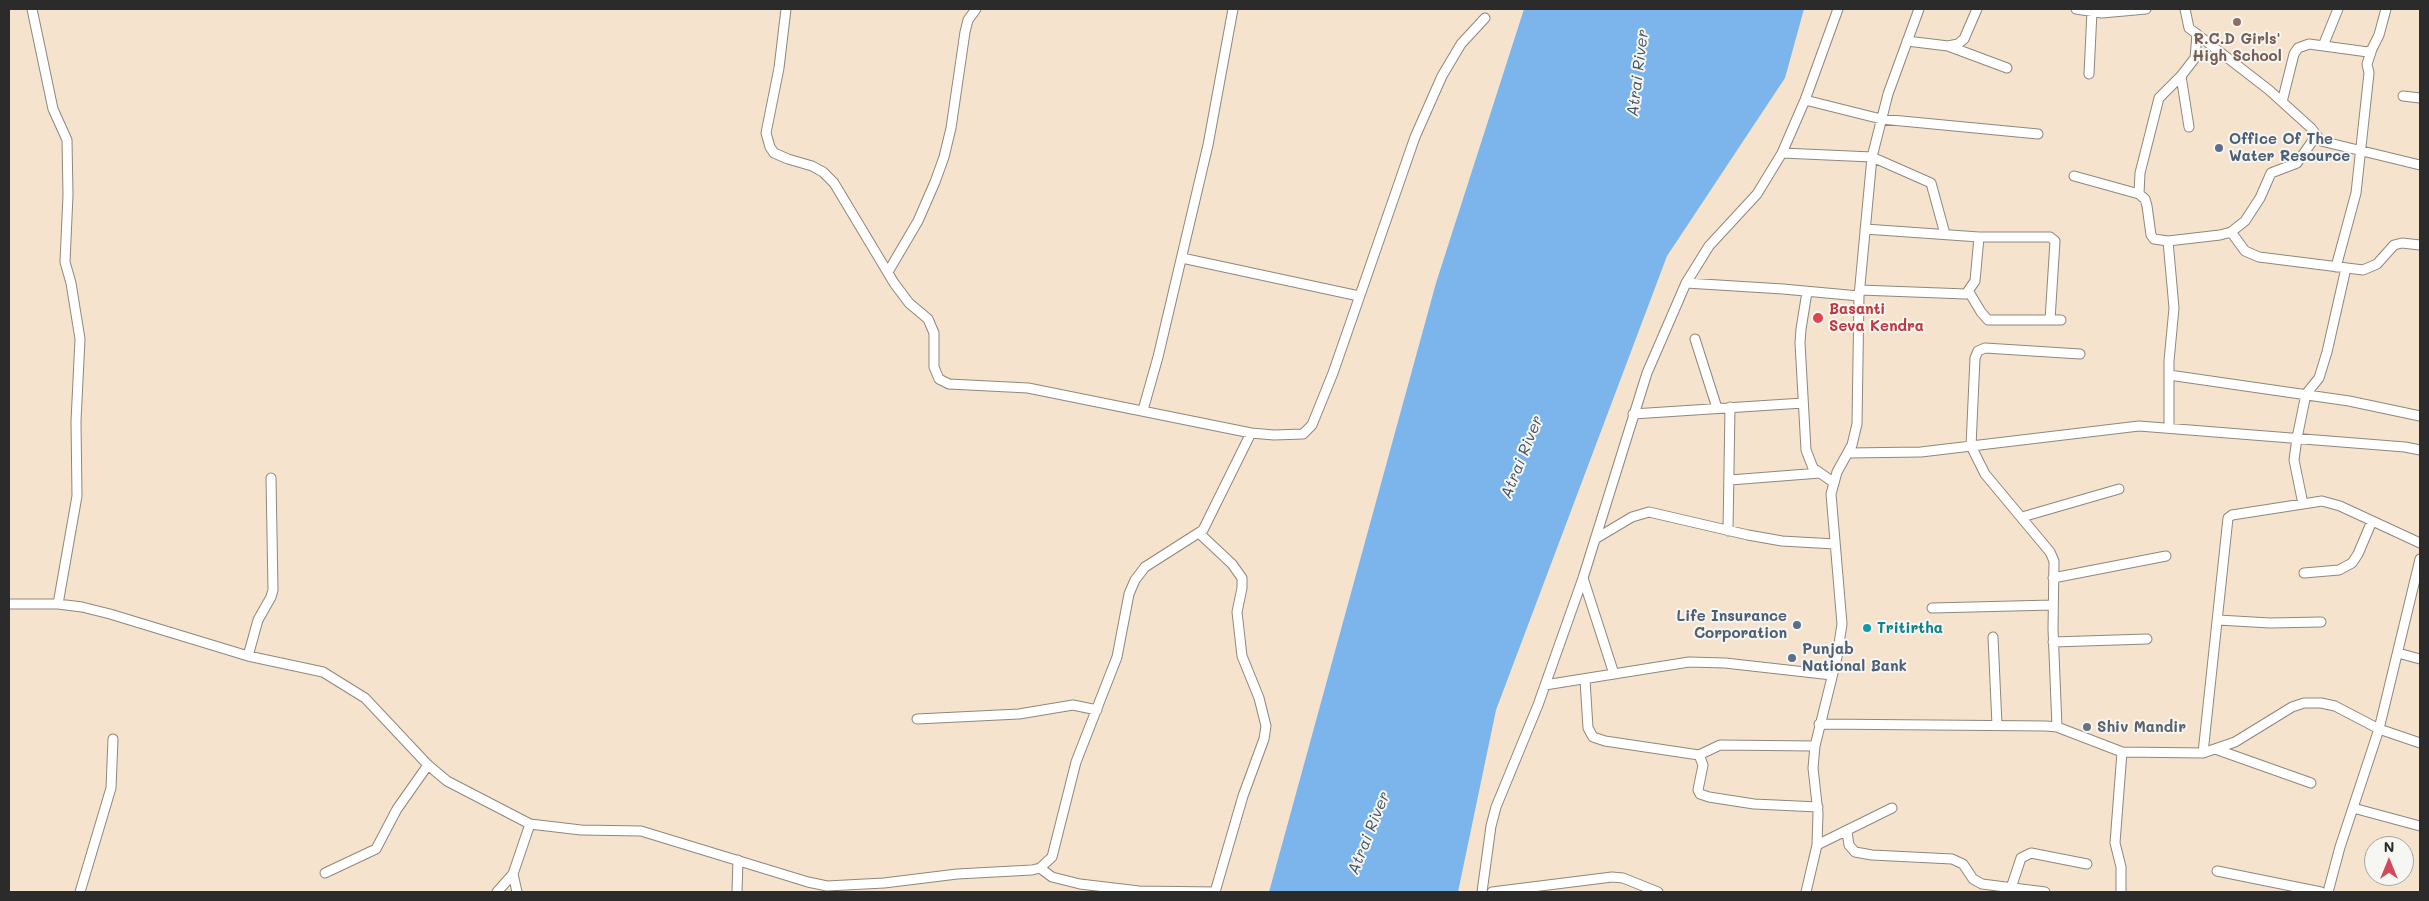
<!DOCTYPE html>
<html>
<head>
<meta charset="utf-8">
<style>
	body { margin:0 }
	#map { position:relative; width:2429px; height:901px; overflow:hidden; background:#f5e3cd; font-family:Mali,sans-serif }
	canvas { display:block }
	.frame { position:absolute; inset:0; border:10px solid #2b2b2b; pointer-events:none }
	.north { position:absolute; left:2364px; top:836px; width:50px; height:50px; box-sizing:border-box; background:#f6f6f2; border:1px solid #a5a5a2; border-radius:50%; rotate:0deg; font-size:14px; font-weight:700; line-height:20px; text-align:center; color:#2b2b2b }
	.north::after { content:''; display:block; margin:auto; width:18px; height:22px; background:#d1495b; clip-path:polygon(50% 0,100% 100%,50% 72%,0 100%) }
</style>
</head>
<body>
<div id="map">
<canvas width="2429" height="901"></canvas>
<div class="frame"></div>
<div class="north">N</div>
</div>
<script>
const c = document.querySelector('canvas').getContext('2d');
c.lineJoin = 'round';
function fillPath(path, color) { c.fillStyle = color; c.fill(path, 'evenodd'); }
const toPath = rows => new Path2D(rows.map(r => 'M' + r).join(''));
function strokePath(path, color, width, dash) { c.strokeStyle = color; c.lineWidth = width; c.lineCap = dash ? 'butt' : 'round'; c.setLineDash(dash || []); c.stroke(path); }
function write(font, color, halo, rows, align = 'center') {
  c.font = font + ' Mali,sans-serif'; c.lineWidth = 4; c.setLineDash([]); c.textBaseline = 'middle'; c.strokeStyle = halo; c.fillStyle = color; for (const [text, x, y, turn = 0] of rows) {
    c.save(); c.translate(x, y); c.rotate((+turn || 0) * Math.PI / 180); c.textAlign = isNaN(turn) ? turn : align; if (halo) c.strokeText(text, 0, 0); c.fillText(text, 0, 0); c.restore();
  }
}
const water = toPath([
	[1524,9,1804,9,1785,78,1667,256,1496,710,1458,892,1269,892,1436,283]
]);
const minor = toPath([
	[32,9,53,109,67,140,68,195,65,262,71,283,80,339,76,421,77,496,58,604],
	[786,9,779,68,766,133,770,147,774,153,788,159,812,166,823,172,834,183,894,283,909,303,928,319,934,333,934,367,939,379,949,384,1028,388,1251,433,1274,435,1303,434,1312,425,1333,373,1415,137,1442,76,1461,44,1485,18],
	[2076,9,2102,13,2146,9],
	[2185,9,2189,28,2269,90,2311,128,2321,141,2420,165],
	[1907,41,1948,46,1958,44,1964,39,1977,9],
	[1948,46,2007,68],
	[2323,46,2338,9],
	[2089,74,2092,11],
	[2403,96,2420,98],
	[1805,100,1881,119,2038,134],
	[2282,102,2294,54,2298,48,2309,44,2368,52,2372,49,2379,35,2386,9],
	[2189,127,2181,76,2195,58,2197,34],
	[1782,153,1872,157,1931,183,1945,234],
	[2074,176,2139,194,2145,199,2147,206,2151,235,2154,239,2168,241,2220,235,2231,232,2245,221,2260,198,2271,173,2297,163,2316,136],
	[2139,194,2140,173,2159,98,2181,76],
	[1865,229,1979,237,2050,237,2055,241,2050,320],
	[2231,232,2245,251,2259,257,2363,270,2377,264,2394,245,2402,243,2420,245],
	[2168,241,2174,308,2169,361,2169,428],
	[1182,258,1359,296],
	[2336,267,2356,193,2369,73,2367,64,2372,49],
	[888,272,918,221,935,182,944,157,951,128,965,32,968,20,976,9],
	[1686,283,1783,289,1859,296],
	[1860,290,1966,294,1975,281,1979,237],
	[1807,292,1801,329,1800,343,1806,450,1813,468,1833,482],
	[1969,292,1981,312,1988,320,2061,320],
	[1695,339,1717,408],
	[2169,375,2349,401,2420,416],
	[1143,410,1158,357,1208,145,1233,9],
	[1633,414,1803,403],
	[1849,453,1921,452,2139,426,2405,447,2420,450],
	[1730,480,1820,473],
	[2303,504,2294,460,2297,438,2306,394,2319,378,2327,352,2346,268],
	[2022,517,2119,489],
	[1728,531,1730,407],
	[1200,534,1232,564,1242,578,1242,588,1237,612,1242,656,1259,698,1266,726,1264,739,1243,796,1215,892],
	[1595,539,1632,517,1649,512,1748,535,1782,541,1835,544],
	[2304,573,2339,570,2352,563,2358,554,2372,521],
	[1583,578,1614,674],
	[2053,578,2166,556],
	[9,604,58,604,82,607,110,614,248,656,323,672,365,698,428,765,447,781,530,824,581,830,641,831,808,882,827,886,884,883,957,874,1032,870,1040,868,1052,857,1076,762,1117,657,1129,594,1135,580,1145,567,1203,530,1251,433],
	[1932,608,2053,605],
	[2218,620,2270,623,2321,622],
	[1993,637,1997,725],
	[2053,642,2147,639],
	[2398,653,2420,659],
	[248,656,258,620,271,597,273,590,271,478],
	[1585,680,1588,728,1593,737,1605,741,1699,755,1703,765,1698,790,1700,794,1709,797,1754,804,1818,807],
	[1545,685,1689,662,1725,663,1832,675],
	[917,719,1019,714,1073,705,1097,710],
	[1819,724,2046,726,2057,727,2122,752,2203,753,2235,742,2292,707,2304,703,2321,703,2335,706,2379,729,2420,743],
	[2057,727,2053,629,2054,561,2050,552,1985,474,1971,446,1975,358,1978,351,1985,348,2080,354],
	[2218,750,2311,783],
	[2203,753,2228,518,2232,515,2322,501,2340,506,2420,543],
	[1699,755,1720,745,1815,746],
	[2353,808,2420,826],
	[1847,832,1849,845,1855,852,1872,855,1952,859,1963,864,1973,879,1982,884,2045,892],
	[1817,845,1892,808],
	[1040,868,1052,877,1080,884,1139,891,1215,892],
	[2217,871,2321,892],
	[325,873,376,849,397,809,428,765],
	[513,874,517,892],
	[2011,888,2021,858,2031,853,2087,864],
	[80,892,111,788,113,739],
	[497,892,513,874,530,824],
	[737,892,738,860],
	[1482,892,1491,826,1496,807,1538,705,1583,578,1647,373,1686,283,1709,246,1757,194,1782,153,1805,100,1838,9],
	[1492,892,1612,877,1623,878,1658,892],
	[1806,892,1817,845,1818,813,1813,768,1815,746,1837,657,1842,624,1831,494,1837,472,1852,445,1857,424,1859,296,1872,157,1888,94,1919,9],
	[2121,892,2121,867,2115,843,2122,752],
	[2328,892,2340,847,2379,729,2420,559]
]);
const markers = [
	[2237,22,5,"#8d6e63"],
	[2219,148,5,"#5c6f8a"],
	[1818,318,6,"#e0444e"],
	[1797,625,5,"#5c6f8a"],
	[1867,628,5,"#0f9aa8"],
	[1792,658,5,"#5c6f8a"],
	[2087,727,5,"#6b7280"]
];
const educationNames = [
	["R.C.D Girls'",2237,39],
	["High School",2237,56]
];
const serviceNames = [
	["Office Of The",2229,139],
	["Water Resource",2229,156],
	["Life Insurance",1787,616,"right"],
	["Corporation",1787,633,"right"],
	["Punjab",1802,649],
	["National Bank",1802,666]
];
const healthNames = [
	["Basanti",1829,309],
	["Seva Kendra",1829,326]
];
const cultureNames = [
	["Tritirtha",1877,628]
];
const worshipNames = [
	["Shiv Mandir",2097,727]
];
const waterNames = [
	["Atrai River",1638,73,-83],
	["Atrai River",1522,457,-68],
	["Atrai River",1369,833,-68]
];
fillPath(water, '#7bb5ec');
strokePath(minor, '#90877c', 11);
strokePath(minor, '#fff', 9);
for (const [x, y, r, color] of markers) { const dot = new Path2D(); dot.arc(x, y, r, 0, 2 * Math.PI); c.fillStyle = color; c.fill(dot); strokePath(dot, '#f6f6f2', 2); }
write('bold 15px', '#785e54', '#f6f6f2', educationNames);
write('bold 15px', '#4e5e75', '#f6f6f2', serviceNames, 'left');
write('bold 15px', '#be3a42', '#f6f6f2', healthNames, 'left');
write('bold 15px', '#0d838f', '#f6f6f2', cultureNames, 'left');
write('bold 15px', '#5b616d', '#f6f6f2', worshipNames, 'left');
write('italic 16px', '#435465', '#f6f6f2', waterNames);
</script>
</body>
</html>
